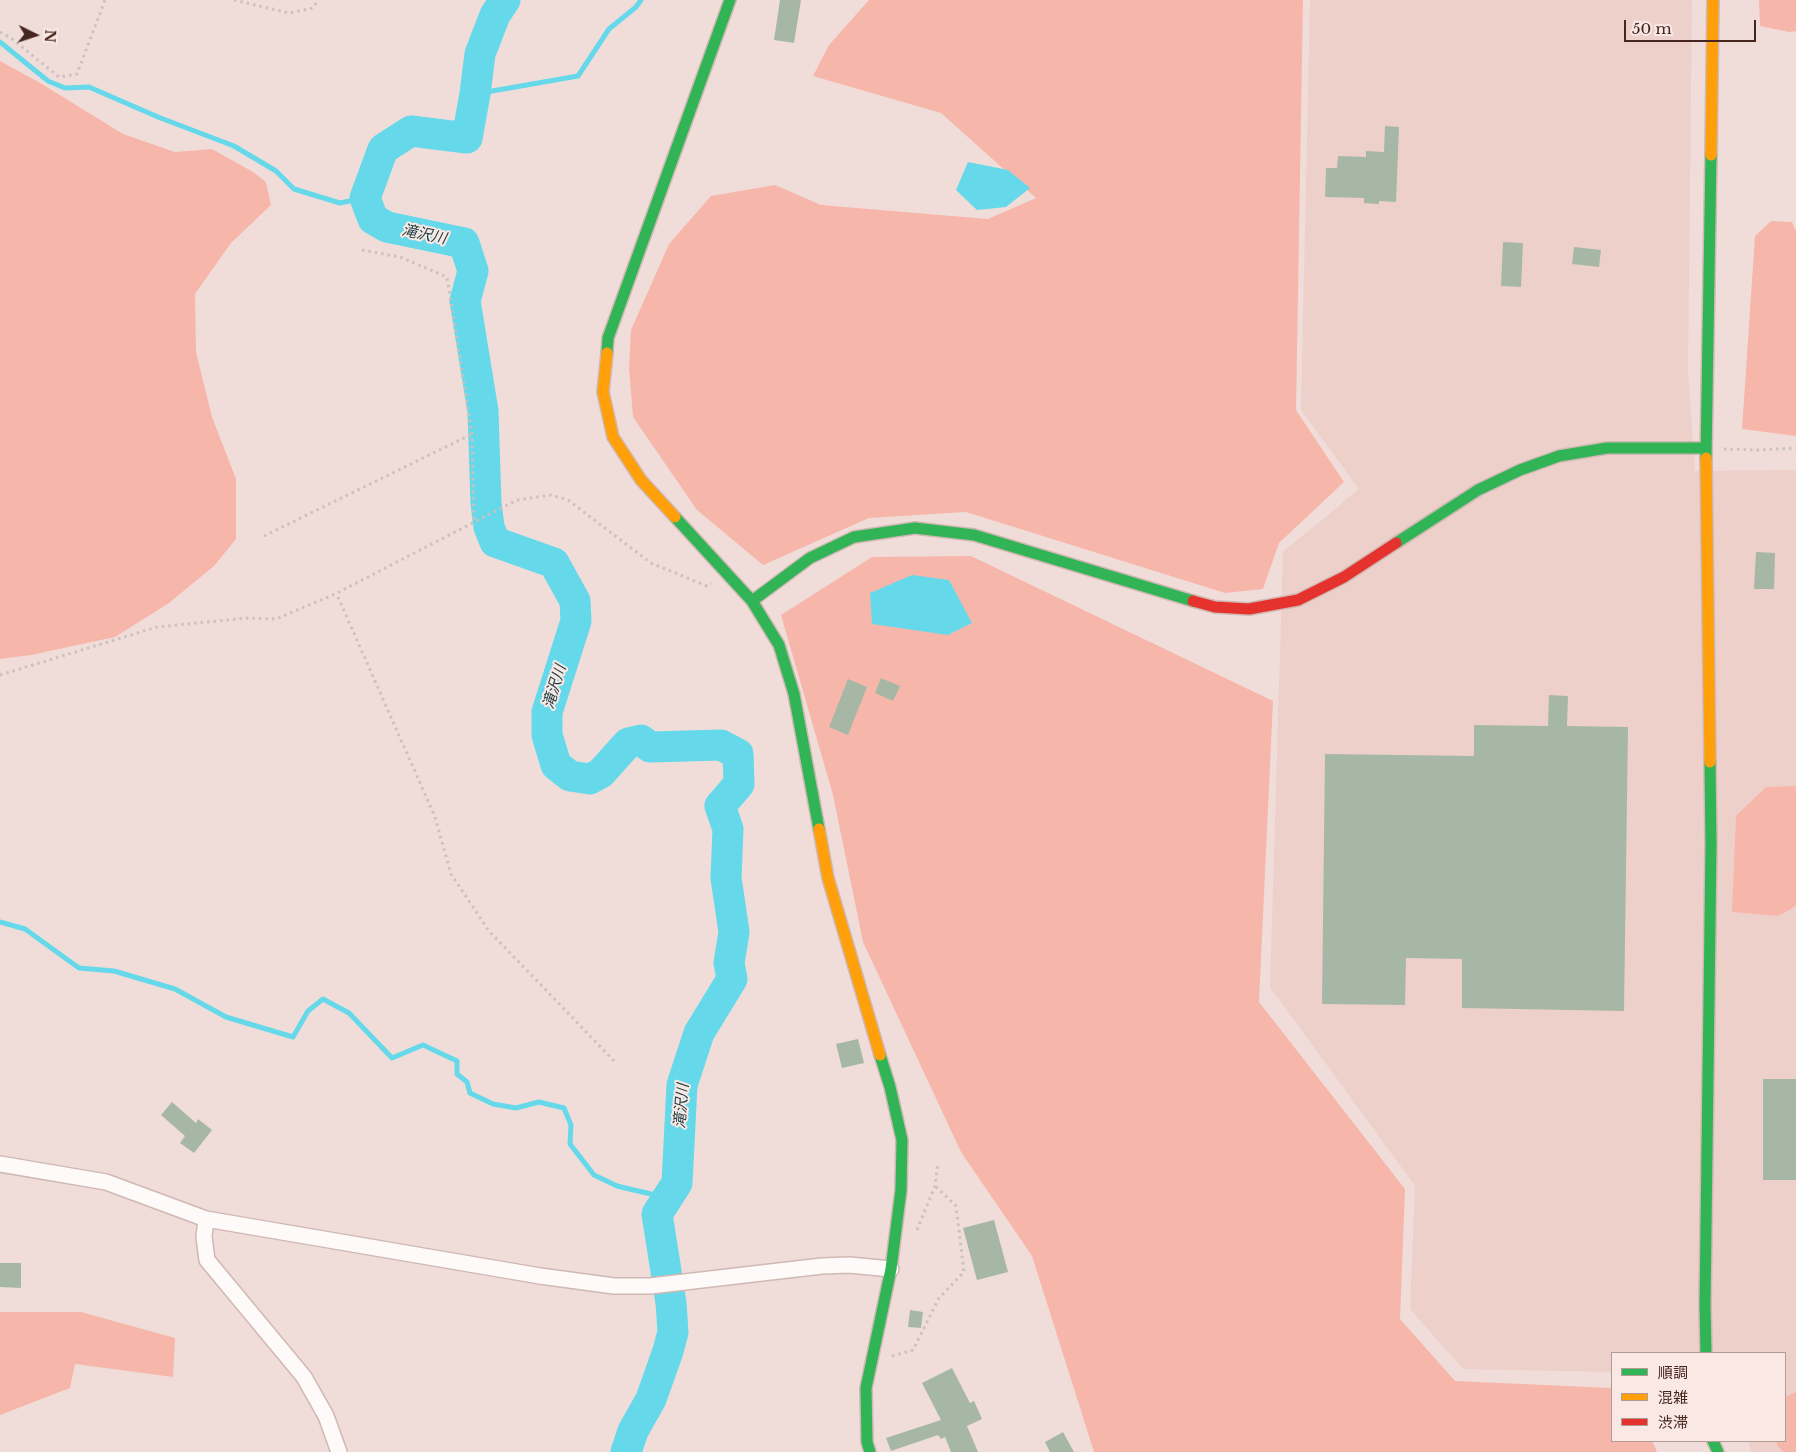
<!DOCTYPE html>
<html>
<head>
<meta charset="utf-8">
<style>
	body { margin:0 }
	#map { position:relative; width:1796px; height:1452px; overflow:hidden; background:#f0ddd9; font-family:"Libre Baskerville","Noto Sans JP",serif }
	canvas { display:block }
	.legend { position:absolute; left:1611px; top:1352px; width:175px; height:90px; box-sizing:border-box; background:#fae8e5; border:1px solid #b29a95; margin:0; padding:6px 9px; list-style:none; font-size:15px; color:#45251e }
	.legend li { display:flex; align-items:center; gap:10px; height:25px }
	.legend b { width:25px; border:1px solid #b29a95 }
	.north { position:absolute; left:10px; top:10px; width:50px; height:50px; -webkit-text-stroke:4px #fae8e5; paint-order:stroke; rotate:94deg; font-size:14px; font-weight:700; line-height:20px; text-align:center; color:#45251e }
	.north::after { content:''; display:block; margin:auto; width:18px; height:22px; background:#45251e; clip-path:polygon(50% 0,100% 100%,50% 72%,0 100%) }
	.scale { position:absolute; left:1624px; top:20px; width:132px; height:22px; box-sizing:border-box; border:2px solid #45251e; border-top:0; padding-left:6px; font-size:15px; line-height:18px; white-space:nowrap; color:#45251e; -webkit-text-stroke:4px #fae8e5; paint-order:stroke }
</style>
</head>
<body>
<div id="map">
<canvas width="1796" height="1452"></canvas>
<ul class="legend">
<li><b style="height:6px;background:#30b455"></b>順調</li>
<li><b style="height:6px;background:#ff9f0a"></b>混雑</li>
<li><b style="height:6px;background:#e5322d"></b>渋滞</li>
</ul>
<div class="north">N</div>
<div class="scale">50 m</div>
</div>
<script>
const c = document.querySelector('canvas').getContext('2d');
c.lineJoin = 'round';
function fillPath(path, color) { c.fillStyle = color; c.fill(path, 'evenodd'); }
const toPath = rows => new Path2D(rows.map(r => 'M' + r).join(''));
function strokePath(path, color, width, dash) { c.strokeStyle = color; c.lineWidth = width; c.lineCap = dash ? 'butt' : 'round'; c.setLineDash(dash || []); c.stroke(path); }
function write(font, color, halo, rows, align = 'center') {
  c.font = font + ' "Libre Baskerville","Noto Sans JP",serif'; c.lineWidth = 4; c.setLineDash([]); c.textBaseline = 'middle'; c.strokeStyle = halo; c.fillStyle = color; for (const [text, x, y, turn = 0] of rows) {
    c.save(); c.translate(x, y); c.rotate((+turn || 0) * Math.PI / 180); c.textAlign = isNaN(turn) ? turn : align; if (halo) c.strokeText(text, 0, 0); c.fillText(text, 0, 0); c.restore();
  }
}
const built = toPath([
	[1310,0,1692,0,1688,372,1695,471,1796,470,1796,1452,1751,1452,1749,1441,1785,1441,1785,1353,1612,1353,1612,1372,1463,1369,1410,1309,1415,1186,1270,987,1283,552,1359,489,1301,410]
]);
const green = toPath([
	[869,0,1303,0,1296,410,1344,482,1279,543,1263,589,1225,593,966,512,869,518,763,565,697,510,633,417,629,368,631,330,669,244,711,196,775,185,821,205,988,219,1036,198,941,113,813,76,829,45],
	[1759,0,1796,0,1796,31,1789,32,1760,26],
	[0,61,42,84,123,134,175,152,212,149,253,172,266,182,271,205,231,243,195,294,196,352,212,417,236,479,236,539,214,566,169,603,115,637,31,655,0,659],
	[1771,221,1792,222,1796,231,1796,436,1742,429,1755,236],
	[971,556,1273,701,1259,1002,1405,1189,1400,1319,1455,1381,1612,1388,1612,1441,1652,1441,1657,1452,1094,1452,1032,1256,961,1152,863,942,833,795,781,615,872,557],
	[1796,786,1796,906,1778,916,1732,912,1736,816,1766,787],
	[0,1312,81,1312,175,1338,173,1377,75,1364,70,1388,0,1415],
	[1796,1392,1796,1452,1783,1452,1777,1445,1777,1441,1785,1441,1785,1397]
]);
const water = toPath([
	[968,162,1008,170,1030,188,1006,207,977,210,956,190],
	[912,575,949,580,972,623,948,635,872,624,870,593]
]);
const stream = toPath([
	[0,42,48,81,65,88,89,87,158,117,234,146,276,171,294,189,340,203,365,198],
	[475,94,578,76,609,29,636,7,641,0],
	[0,922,25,929,79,968,114,971,175,989,226,1017,293,1037,308,1011,323,999,349,1013,392,1058,423,1045,457,1061,457,1074,467,1082,470,1093,493,1104,516,1108,539,1102,564,1108,571,1125,570,1144,594,1175,617,1186,655,1195,677,1183]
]);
const river = toPath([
	[505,0,495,15,480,54,475,94,467,138,411,131,383,149,365,198,373,219,387,227,464,243,473,271,465,301,483,411,486,503,489,527,495,542,554,563,575,601,576,621,547,712,547,735,556,765,570,776,590,779,601,773,628,743,641,740,650,747,721,745,738,754,739,784,720,806,728,829,726,878,734,932,729,963,732,979,699,1033,682,1085,677,1183,657,1214,671,1303,673,1332,668,1351,651,1399,633,1431,626,1452]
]);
const building = toPath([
	[780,0,801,0,794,43,774,40],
	[1385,126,1399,127,1396,202,1379,201,1379,204,1364,203,1364,198,1325,197,1326,168,1337,168,1338,156,1366,157,1366,151,1384,152],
	[1503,242,1523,243,1521,287,1501,286],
	[1574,247,1601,250,1599,267,1572,264],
	[1756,552,1775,553,1774,589,1754,589],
	[881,678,900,686,893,701,875,693],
	[848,679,867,687,848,735,829,727],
	[1549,695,1568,696,1567,726,1628,727,1624,1011,1462,1008,1462,959,1406,958,1405,1005,1322,1004,1325,754,1474,756,1474,725,1548,726],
	[858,1039,864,1063,842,1068,836,1044],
	[1763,1079,1796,1079,1796,1180,1763,1180],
	[172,1102,196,1123,198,1119,212,1130,194,1153,180,1143,185,1136,161,1115],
	[994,1220,1008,1272,977,1280,963,1228],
	[0,1263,21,1263,21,1288,0,1287],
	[910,1310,923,1312,921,1328,908,1327],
	[952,1368,970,1403,974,1401,982,1419,967,1426,978,1452,951,1452,945,1437,941,1439,938,1435,891,1451,886,1438,941,1420,922,1383],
	[1063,1432,1074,1452,1050,1452,1045,1442]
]);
const path = toPath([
	[234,0,289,13,313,8,318,0],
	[0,32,11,38,59,77,77,74,105,0],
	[362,250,400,257,447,277,472,434,474,521],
	[1724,449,1760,450,1796,448],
	[264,536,472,434],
	[338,597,435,817,451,874,489,931,616,1063],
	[0,675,157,627,248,618,276,619,335,594,517,500,551,495,568,500,651,563,707,586,711,583],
	[917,1230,935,1186,938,1163],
	[892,1356,913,1350,939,1298,964,1272,956,1206,935,1186]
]);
const street = toPath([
	[0,1164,106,1182,206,1219,540,1276,614,1286,650,1286,822,1266,849,1265,891,1269],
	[206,1219,204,1237,207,1260,304,1377,326,1416,339,1452]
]);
const fast = toPath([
	[607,353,608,338,730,0],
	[1706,458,1711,155],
	[675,517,752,601,779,645,794,694,819,829],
	[1396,543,1478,490,1520,470,1559,456,1607,448,1706,448],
	[752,601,810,558,854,537,915,528,974,535,1193,601],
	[1706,1353,1705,1305,1711,845,1710,762],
	[1713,1441,1718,1452],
	[870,1452,867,1442,866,1388,891,1269,901,1190,902,1140,890,1087,880,1055]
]);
const slow = toPath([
	[1711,155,1713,0],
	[607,353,603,392,613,437,641,480,675,517],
	[1706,458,1710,762],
	[819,829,828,878,880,1055]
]);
const jam = toPath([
	[1193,601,1215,607,1249,609,1298,600,1344,577,1396,543]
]);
const waterNames = [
	["滝沢川",424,235,12],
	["滝沢川",555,687,-73],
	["滝沢川",682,1106,-85]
];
fillPath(built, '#eed0ca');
fillPath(green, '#f7b6aa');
fillPath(water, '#65d9ea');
strokePath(stream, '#65d9ea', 5);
strokePath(river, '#65d9ea', 31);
fillPath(building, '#a6b8a5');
strokePath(street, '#d0b8b3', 18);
strokePath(fast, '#d0b8b3', 14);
strokePath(slow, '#d0b8b3', 14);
strokePath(jam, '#d0b8b3', 14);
strokePath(path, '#cbc1bf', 3, [2.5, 4]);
strokePath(street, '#fdfaf9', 15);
strokePath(fast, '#30b455', 11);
strokePath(slow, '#ff9f0a', 11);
strokePath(jam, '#e5322d', 11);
write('italic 15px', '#1f4046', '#fae8e5', waterNames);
</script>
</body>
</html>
